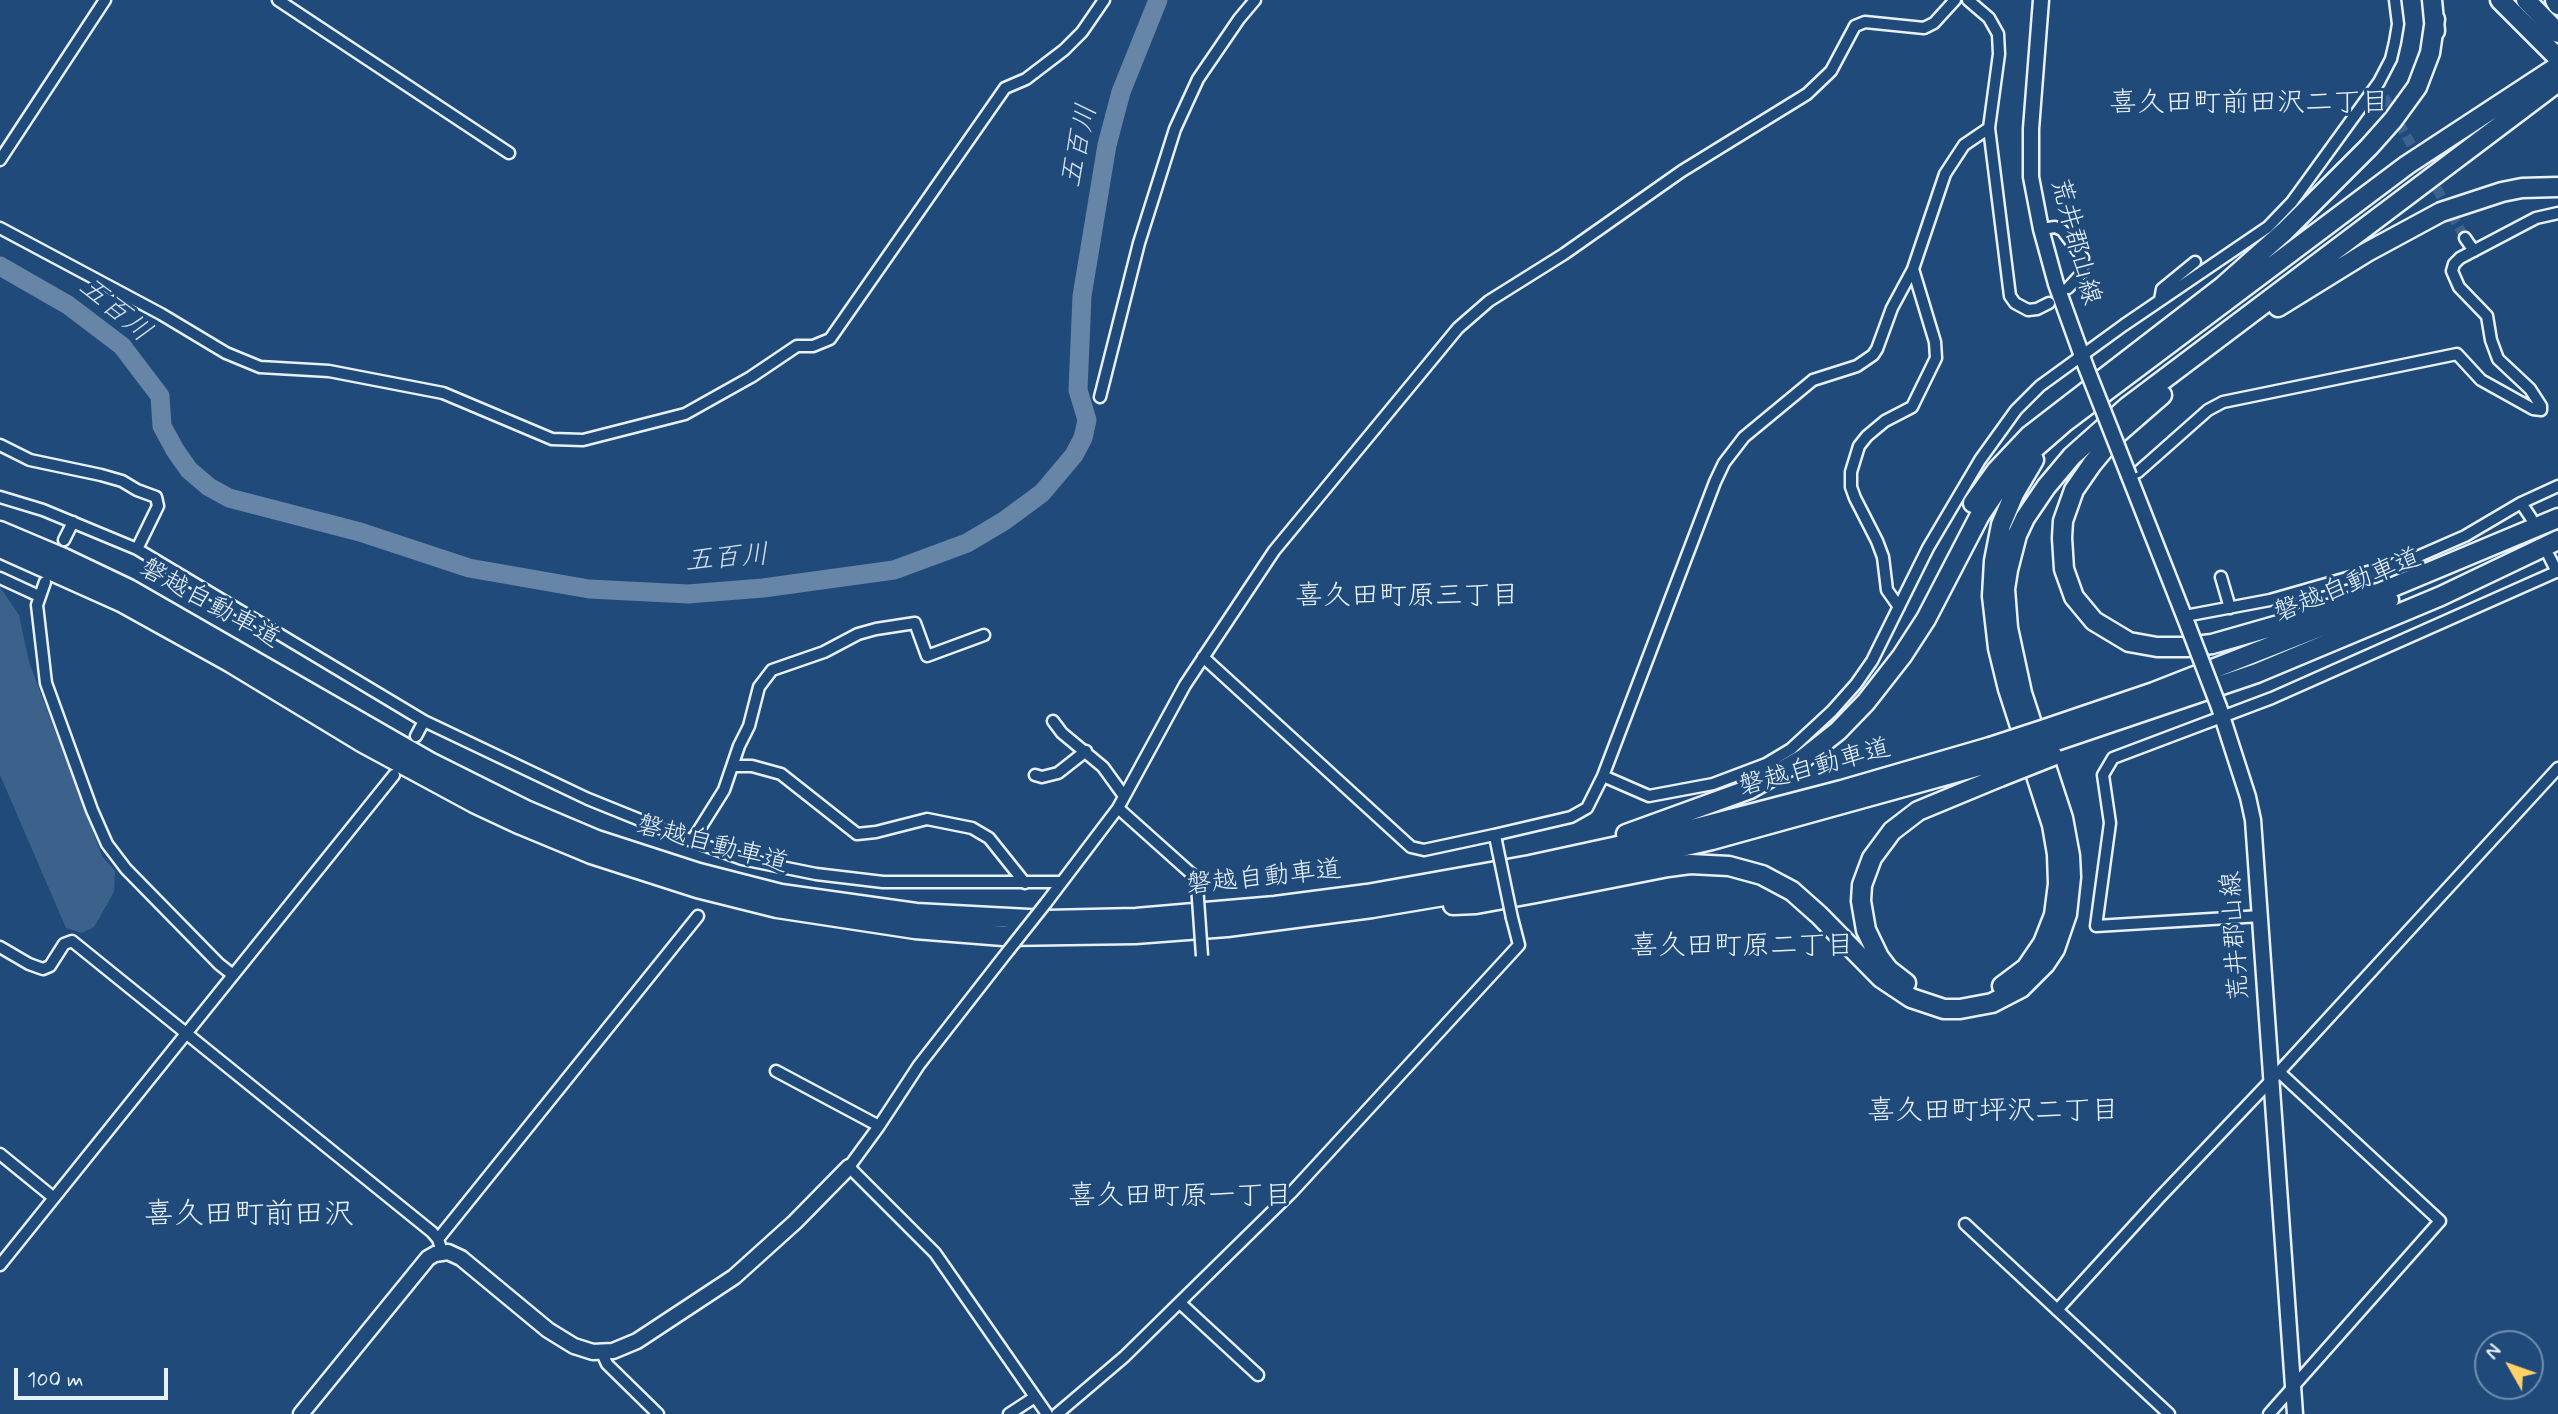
<!DOCTYPE html>
<html>
<head>
<meta charset="utf-8">
<style>
	body { margin:0 }
	#map { position:relative; width:2558px; height:1414px; overflow:hidden; background:#1f4a7a; font-family:Mynerve,sans-serif }
	canvas { display:block }
	.north { position:absolute; left:2474px; top:1330px; width:70px; height:70px; box-sizing:border-box; background:#1f4a7a; border:2px solid #6f8dac; border-radius:50%; rotate:310deg; font-size:19px; font-weight:700; line-height:28px; text-align:center; color:#e8f1f8 }
	.north::after { content:''; display:block; margin:auto; width:24px; height:32px; background:#ffd166; clip-path:polygon(50% 0,100% 100%,50% 72%,0 100%) }
	.scale { position:absolute; left:14px; top:1368px; width:154px; height:32px; box-sizing:border-box; border:4px solid #e8f1f8; border-top:0; padding-left:9px; font-size:21px; line-height:24px; white-space:nowrap; color:#e8f1f8; -webkit-text-stroke:5px #1f4a7a; paint-order:stroke }
</style>
</head>
<body>
<div id="map">
<canvas width="2558" height="1414"></canvas>
<div class="north">N</div>
<div class="scale">100 m</div>
</div>
<script>
const c = document.querySelector('canvas').getContext('2d');
c.lineJoin = 'round';
function fillPath(path, color) { c.fillStyle = color; c.fill(path, 'evenodd'); }
const toPath = rows => new Path2D(rows.map(r => 'M' + r).join(''));
function strokePath(path, color, width, dash) { c.strokeStyle = color; c.lineWidth = width; c.lineCap = dash ? 'butt' : 'round'; c.setLineDash(dash || []); c.stroke(path); }
function write(font, color, halo, rows, align = 'center') {
  c.font = font + ' Mynerve,"Klee One",sans-serif'; c.lineWidth = 6; c.setLineDash([]); c.textBaseline = 'middle'; c.strokeStyle = halo; c.fillStyle = color; for (const [text, x, y, turn = 0] of rows) {
    c.save(); c.translate(x, y); c.rotate((+turn || 0) * Math.PI / 180); c.textAlign = isNaN(turn) ? turn : align; if (halo) c.strokeText(text, 0, 0); c.fillText(text, 0, 0); c.restore();
  }
}
const green = toPath([
	[0,587,19,615,29,662,102,856,115,871,114,892,94,927,82,933,66,928,0,775]
]);
const river = toPath([
	[0,266,68,305,122,346,160,396,162,426,175,450,189,470,209,487,229,498,360,532,469,568,589,589,688,594,763,588,894,570,967,543,1004,521,1042,493,1074,455,1083,438,1087,420,1078,390,1082,296,1107,145,1121,92,1158,0]
]);
const streetTunnel = toPath([
	[2384,97,2465,238]
]);
const street = toPath([
	[278,0,509,153],
	[1968,0,1989,18,1998,34,1999,54,1989,128,2010,296,2015,303,2028,310,2037,309,2049,303],
	[0,160,105,0],
	[0,228,161,314,226,353,260,367,329,371,443,393,552,439,583,440,685,414,751,377,797,346,813,346,830,339,1005,88,1026,79,1064,50,1082,32,1104,0],
	[2041,229,2055,227,2062,230,2083,258,2082,273,2068,288],
	[2465,238,2474,251],
	[2160,300,2162,289,2195,262],
	[1100,397,1139,243,1175,129,1198,79,1239,19,1255,0],
	[2541,410,2541,406,2530,389,2498,359,2491,340,2487,316,2459,287,2452,271,2454,264,2460,258,2536,218,2558,213],
	[0,445,30,460,101,475,122,481,137,490,156,497,158,506,137,549],
	[2129,476,2138,472,2208,410,2223,402,2457,354,2481,380,2533,409,2541,410],
	[0,497,43,510,137,549,424,721,588,799,692,841,742,859,816,874,883,882,1061,882],
	[2521,503,2531,518],
	[64,540,73,522],
	[2549,556,2557,572],
	[2221,577,2230,608],
	[0,578,39,596],
	[45,582,37,605,46,683,92,810,107,844,126,869,219,964,233,975],
	[1899,607,1887,590,1883,557,1877,541,1855,498,1851,487,1851,472,1859,446,1867,436,1885,421,1912,407,1936,358,1935,342,1913,269],
	[2185,616,2270,600,2410,560,2465,536,2521,503,2558,486],
	[1203,657,1411,847,1424,850,1494,835],
	[1053,721,1062,733,1103,767,1124,796],
	[416,736,424,721],
	[733,766,752,766,781,774,857,834,876,832,927,819,972,828,989,838,1025,883],
	[1035,775,1042,777,1058,773,1086,751],
	[1603,776,1649,796,1713,784,1766,764,1791,749,1832,711,1856,684,1872,661,1928,548,1980,460,2016,410,2040,386,2124,325,2268,227,2292,202,2379,82,2391,59,2395,42,2398,24,2395,0],
	[1118,808,1194,876,1197,885],
	[692,841,724,790,739,746,749,726,759,687,772,670,824,652,858,634,876,629,915,623,927,656,984,635],
	[1496,841,1494,835,1571,817,1587,808,1603,776,1715,482,1724,463,1744,437,1813,380,1857,366,1873,355,1877,349,1892,308,1913,269,1945,174,1964,145,1989,128],
	[1046,903,1118,808,1185,685,1274,551,1458,328,1489,301,1564,254,1682,171,1807,94,1831,71,1855,26,1865,22,1924,28,1934,23,1955,0],
	[2261,916,2096,926,2110,823,2103,775,2113,758,2272,698,2558,571],
	[0,947,29,964,43,969,50,966,64,944,72,941,432,1232,438,1239,442,1252],
	[1008,951,919,1065,879,1126,849,1167,935,1253,1047,1414],
	[776,1071,879,1126],
	[0,1154,54,1198],
	[1965,1224,2169,1414],
	[438,1239,698,916],
	[0,1265,394,775],
	[1180,1303,1258,1375],
	[2057,1310,2160,1197,2279,1072,2558,768],
	[602,1353,607,1364,658,1414],
	[1009,1414,1035,1397],
	[1057,1414,1124,1357,1291,1193,1406,1068,1519,945,1512,918],
	[2269,1414,2440,1221,2279,1072]
]);
const secondary = toPath([
	[2041,0,2031,129,2031,177,2041,229,2056,284,2086,367],
	[2129,476,2188,626],
	[2219,707,2248,797,2253,820,2295,1414],
	[301,1414,428,1258,435,1254,448,1252,461,1258,548,1330,574,1346,593,1352,613,1351,637,1341,734,1277,795,1222,849,1167]
]);
const highway = toPath([
	[2432,0,2435,31],
	[2500,0,2558,58],
	[2526,0,2558,33],
	[2555,0,2558,5],
	[2278,307,2367,252,2441,212,2502,192,2522,188,2558,187],
	[2162,395,2116,435,2092,464,2074,490,2063,521,2062,538,2064,569,2074,597,2094,621,2129,642,2157,647,2187,647,2212,644,2282,624,2381,592,2558,518],
	[1973,503,1996,471,2030,435,2223,286,2285,231,2369,147,2393,120,2417,87,2430,53,2435,19],
	[0,531,64,558,129,589,430,762,526,810,597,840,699,873,781,894,916,913,1047,920,1136,918,1275,906,1367,894,1530,865,1673,834,1842,790,1990,747],
	[0,548,121,602,231,663,363,743,474,803,521,825,591,854,697,888,777,908,915,929,1003,936,1135,934,1227,927,1372,908,1533,881,1712,840,1994,762],
	[2045,729,2154,692,2389,600],
	[2050,743,2257,673,2441,596,2558,540],
	[1626,834,1750,789,1804,758,1838,731,1866,702,1902,656,1926,619,1980,515,2000,486,2034,449,2065,422,2407,165,2558,66],
	[1453,905,1476,904,1536,893,1668,867,1690,864,1729,866,1762,875,1792,891,1819,915,1881,978,1911,998,1944,1009,1960,1009,1992,1003,2021,988,2045,964,2055,949,2067,914,2071,877,2070,856,2063,818,2022,693,2008,628,2005,589,2008,570,2017,535,2025,518,2046,487,2072,456,2127,407,2558,82],
	[1906,983,1888,969,1879,957,1866,930,1861,901,1862,885,1872,858,1892,831,1918,811,2000,777],
	[2002,986,2026,968,2043,943,2054,915,2058,884,2057,854,2052,825,2008,689,1998,648,1992,596,1994,561,2001,525,2014,494,2034,460]
]);
const streetBridge = toPath([
	[1496,841,1512,918],
	[1197,885,1202,956],
	[1008,951,1046,903]
]);
const secondaryBridge = toPath([
	[2086,367,2129,476],
	[2188,626,2219,707]
]);
const highwayBridge = toPath([
	[1990,747,2045,729],
	[1994,762,2050,743],
	[2000,777,2053,756]
]);
const streetNames = [
	["荒井郡山線",2074,242,75],
	["磐越自動車道",2348,587,-22],
	["磐越自動車道",209,605,29],
	["磐越自動車道",1815,769,-15],
	["磐越自動車道",712,846,15],
	["磐越自動車道",1264,879,-6],
	["荒井郡山線",2237,936,-94]
];
const neighbourhoodNames = [
	["喜久田町前田沢二丁目",2249,105],
	["喜久田町原三丁目",1407,598],
	["喜久田町原二丁目",1742,948],
	["喜久田町坪沢二丁目",1993,1113],
	["喜久田町原一丁目",1180,1198]
];
const waterNames = [
	["五百川",1081,146,-78],
	["五百川",114,311,40],
	["五百川",727,560,-5]
];
const quarterNames = [
	["喜久田町前田沢",249,1217]
];
fillPath(green, '#3c628c');
strokePath(river, '#6685a7', 19);
strokePath(streetTunnel, '#3d638d', 10, [10, 5]);
strokePath(street, '#e8f1f8', 15);
strokePath(secondary, '#e8f1f8', 19);
strokePath(highway, '#e8f1f8', 23);
strokePath(street, '#1f4a7a', 10);
strokePath(secondary, '#1f4a7a', 14);
strokePath(highway, '#1f4a7a', 18);
strokePath(streetBridge, '#e8f1f8', 15, []);
strokePath(secondaryBridge, '#e8f1f8', 19, []);
strokePath(highwayBridge, '#e8f1f8', 23, []);
strokePath(streetBridge, '#1f4a7a', 10);
strokePath(secondaryBridge, '#1f4a7a', 14);
strokePath(highwayBridge, '#1f4a7a', 18);
write('26px', '#e8f1f8', '#1f4a7a', streetNames);
write('28px', '#e8f1f8', '#1f4a7a', neighbourhoodNames);
write('italic 28px', '#d4e1ec', '#1f4a7a', waterNames);
write('30px', '#e8f1f8', '#1f4a7a', quarterNames);
</script>
</body>
</html>
